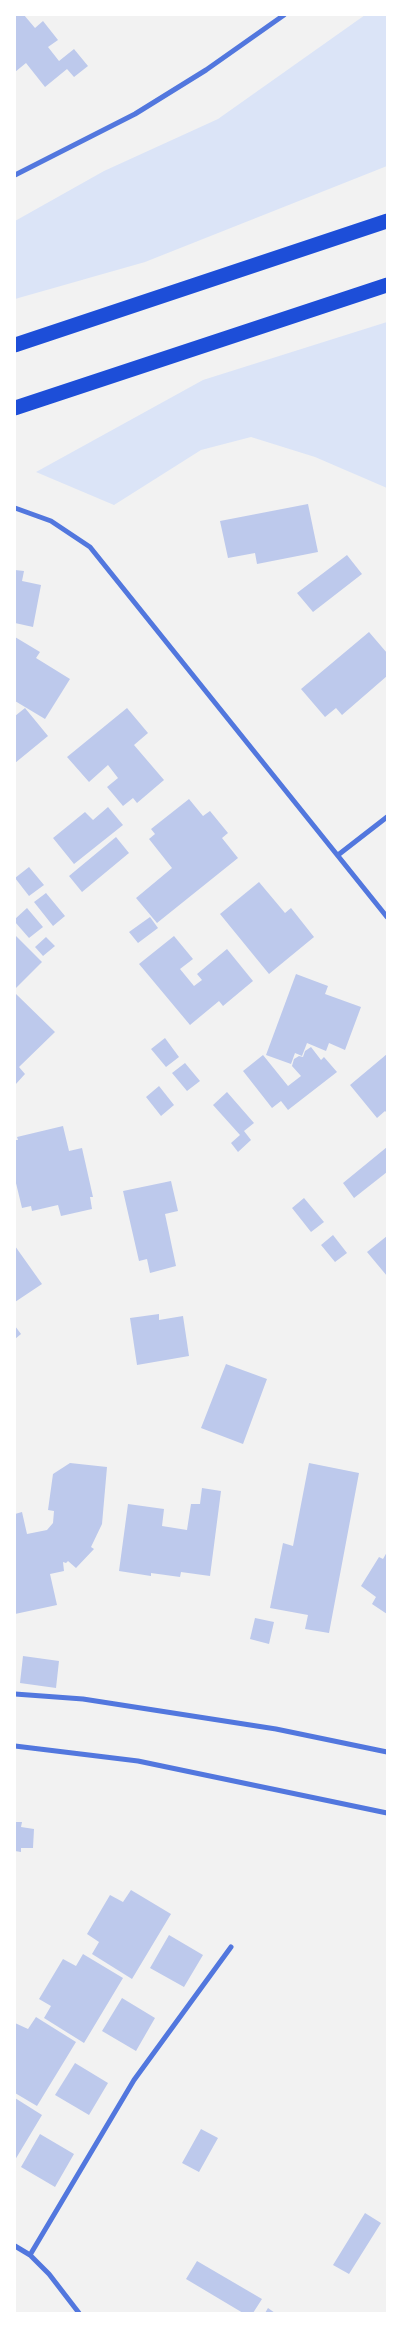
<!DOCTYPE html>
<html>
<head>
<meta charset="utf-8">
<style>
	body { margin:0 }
	#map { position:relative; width:402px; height:2328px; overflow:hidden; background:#f2f2f2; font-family:"Noto Sans",sans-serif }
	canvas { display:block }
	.frame { position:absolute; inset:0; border:16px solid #fff; pointer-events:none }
</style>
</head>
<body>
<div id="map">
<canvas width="402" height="2328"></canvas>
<div class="frame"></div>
</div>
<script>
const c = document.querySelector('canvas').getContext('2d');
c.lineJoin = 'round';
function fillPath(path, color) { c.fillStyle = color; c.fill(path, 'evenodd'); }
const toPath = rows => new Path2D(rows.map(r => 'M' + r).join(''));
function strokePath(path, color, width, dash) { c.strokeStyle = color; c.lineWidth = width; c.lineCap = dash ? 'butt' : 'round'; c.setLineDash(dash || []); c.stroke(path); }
const green = toPath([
	[365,15,387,15,387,166,145,262,15,299,15,221,104,171,218,119],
	[387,322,387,488,315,457,251,437,201,450,114,505,36,472,203,380]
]);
const building = toPath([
	[15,15,24,15,35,28,43,21,58,40,48,47,59,61,74,49,88,66,74,77,67,69,45,87,26,63,15,72],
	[308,504,318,552,257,564,255,553,228,558,220,521],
	[347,555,362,574,313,612,297,593],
	[15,570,24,571,22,581,41,585,33,627,15,623],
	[369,632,387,653,387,676,342,715,336,708,325,717,301,689],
	[15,637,40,652,36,658,70,679,45,719,15,701],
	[25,708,48,736,15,763,15,716],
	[127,708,148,733,134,745,164,780,137,803,133,798,123,806,107,787,118,778,108,765,89,782,67,757],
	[189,799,203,816,210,811,228,833,222,838,238,858,157,923,136,898,172,868,149,839,155,834,151,829],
	[108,807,123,825,74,864,53,838,85,812,93,820],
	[116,837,129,853,82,892,69,876],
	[29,867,44,885,29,896,15,878],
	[259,882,285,913,291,908,314,937,269,974,220,914],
	[46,893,65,916,53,926,34,902],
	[27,908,43,927,29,938,15,922,15,919],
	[150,917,158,928,138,943,129,932],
	[15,935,42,962,15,989],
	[174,936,193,959,180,969,194,986,202,980,197,974,227,949,253,981,223,1006,219,1001,190,1025,139,964],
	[46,937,55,946,43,956,35,947],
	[296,974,328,986,325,994,361,1007,345,1050,329,1043,326,1051,307,1043,302,1056,295,1053,291,1064,266,1055],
	[15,993,55,1032,19,1067,25,1074,15,1085],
	[165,1038,179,1057,166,1067,151,1049],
	[311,1047,321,1060,324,1057,337,1072,288,1110,281,1101,272,1108,243,1071,263,1055,288,1086,301,1076,292,1066,294,1059,299,1056,303,1057,305,1051],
	[387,1054,387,1113,385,1111,377,1118,350,1085],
	[185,1063,200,1081,187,1091,172,1073],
	[159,1086,174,1105,161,1116,146,1097],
	[227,1092,254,1123,244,1131,251,1140,238,1152,231,1143,240,1135,213,1105],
	[63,1126,69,1151,82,1148,93,1197,90,1197,92,1209,61,1216,58,1205,32,1211,31,1206,22,1208,15,1179,15,1140,18,1140,17,1137],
	[387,1147,387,1172,354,1198,343,1183],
	[171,1181,178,1211,165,1214,176,1266,150,1273,147,1259,139,1261,123,1191],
	[304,1198,324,1222,311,1232,292,1208],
	[333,1235,347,1253,335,1262,321,1245],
	[387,1236,387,1276,367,1252],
	[15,1246,42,1284,15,1302],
	[159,1314,159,1320,183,1316,189,1356,137,1365,130,1318],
	[15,1326,21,1334,15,1339],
	[226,1364,267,1379,243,1444,201,1428],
	[70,1463,107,1467,102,1524,91,1547,94,1549,76,1568,68,1561,66,1563,63,1562,64,1571,50,1574,57,1605,15,1614,15,1514,22,1512,27,1534,47,1530,53,1523,54,1511,48,1510,53,1474],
	[309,1463,359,1473,329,1633,305,1629,308,1615,270,1608,283,1543,293,1546],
	[202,1488,221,1491,210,1576,181,1572,180,1577,151,1573,151,1576,119,1571,128,1504,164,1509,162,1526,187,1530,191,1504,200,1504],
	[387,1552,387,1614,372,1604,376,1597,361,1586,379,1557,383,1559],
	[255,1618,274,1622,269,1644,250,1639],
	[23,1656,59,1661,56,1688,20,1683],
	[15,1822,22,1822,21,1827,34,1829,33,1848,21,1848,21,1852,15,1851],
	[131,1890,171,1914,132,1979,92,1954,99,1942,87,1934,110,1895,123,1902],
	[169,1935,203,1955,184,1987,150,1968],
	[83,1954,123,1978,84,2043,44,2018,51,2006,39,1999,63,1959,76,1966],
	[122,1998,155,2018,136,2051,102,2031],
	[36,2017,76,2042,37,2106,15,2093,15,2023,28,2029],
	[75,2063,108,2083,89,2115,55,2095],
	[15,2098,42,2115,15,2160],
	[201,2129,218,2138,199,2172,182,2163],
	[40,2134,74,2154,55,2187,21,2167],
	[365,2213,381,2223,349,2274,333,2265],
	[197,2261,262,2299,253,2313,243,2313,186,2279],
	[268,2308,275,2313,265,2313]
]);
const minor = toPath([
	[15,175,135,114,206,70,284,15],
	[15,508,51,521,90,547,387,917],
	[338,855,387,817],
	[15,1694,83,1699,276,1729,387,1752],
	[15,1746,138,1761,387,1813],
	[15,2246,30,2255,49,2274,79,2313],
	[30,2255,134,2080,231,1947]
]);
const motorway = toPath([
	[15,345,387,221],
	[15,408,387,285]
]);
fillPath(green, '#dbe4f7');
fillPath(building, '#bdc9ec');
strokePath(minor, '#5277de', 5);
strokePath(motorway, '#1d4ed8', 15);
</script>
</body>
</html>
